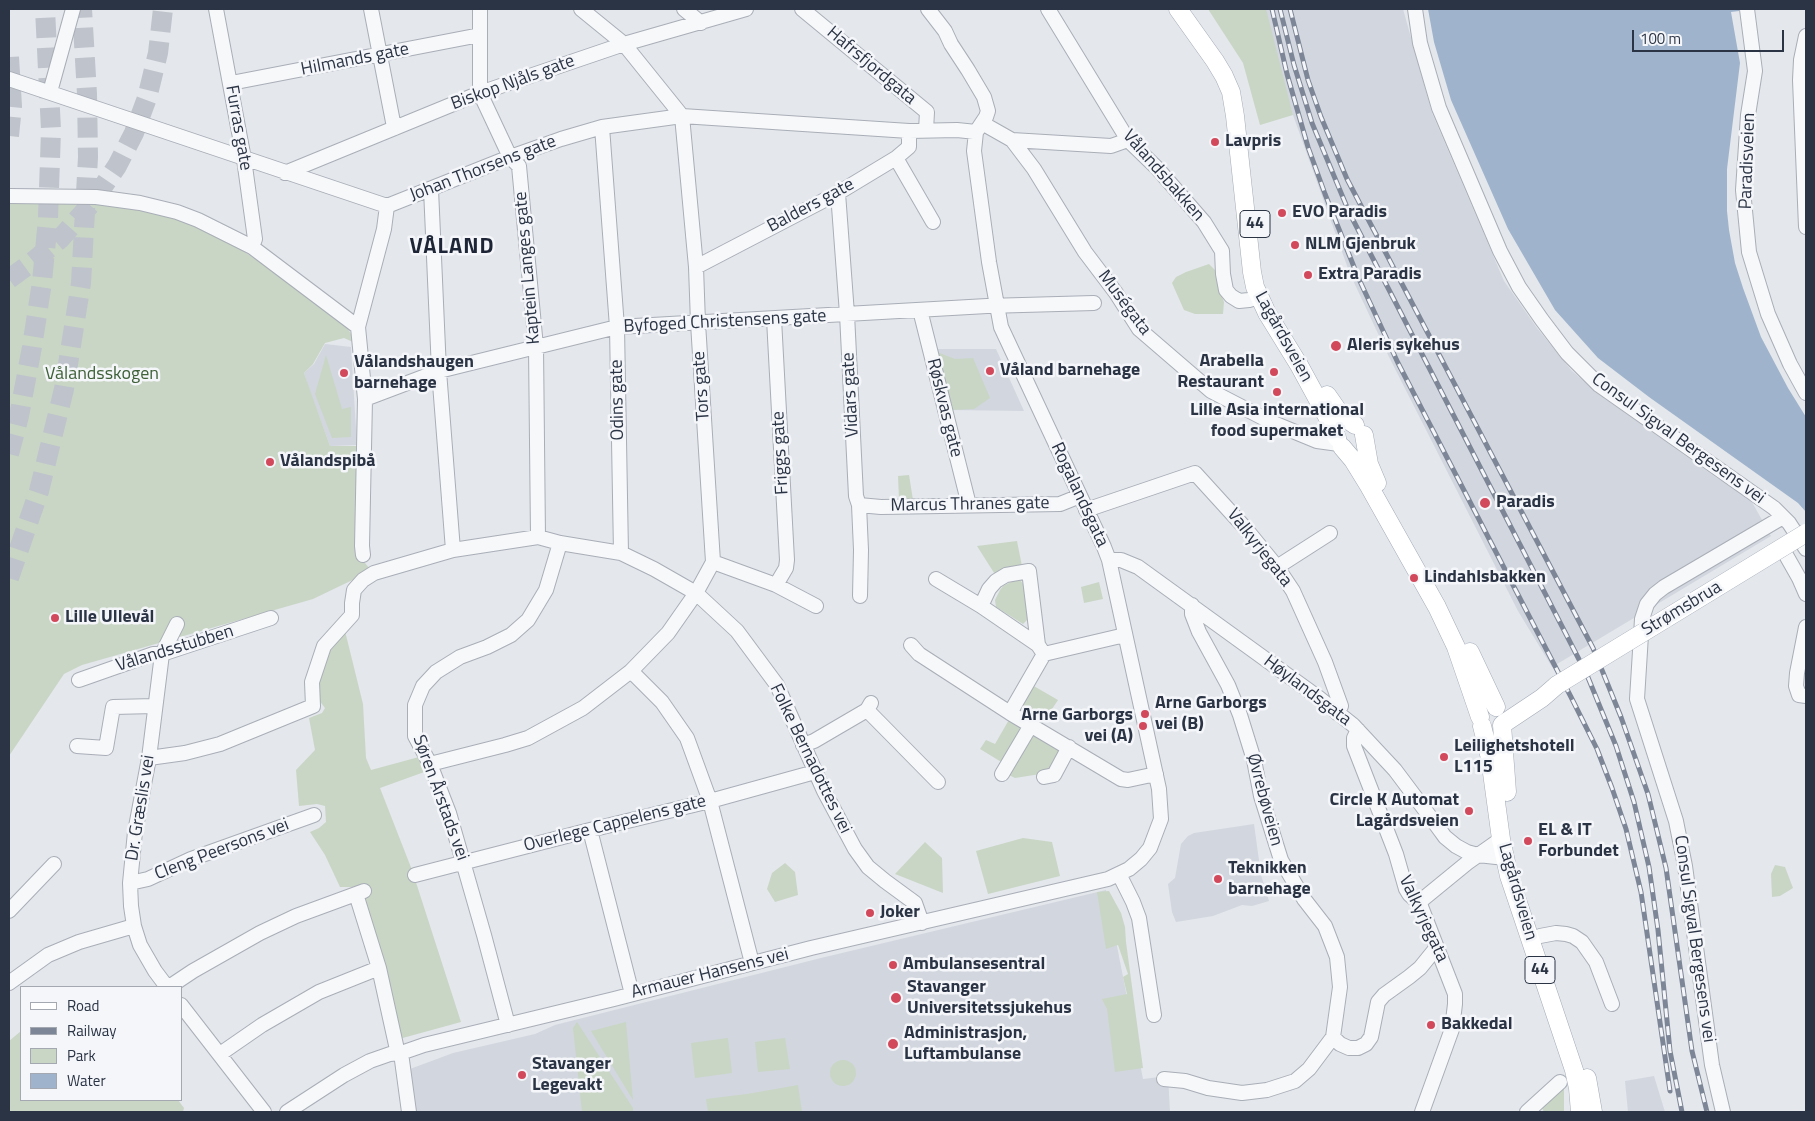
<!DOCTYPE html>
<html>
<head>
<meta charset="utf-8">
<style>
	body { margin:0 }
	#map { position:relative; width:1815px; height:1121px; overflow:hidden; background:#e4e7ec; font-family:"Titillium Web",sans-serif }
	canvas { display:block }
	.frame { position:absolute; inset:0; border:10px solid #2b3445; pointer-events:none }
	.legend { position:absolute; left:20px; top:986px; width:162px; height:115px; box-sizing:border-box; background:#f4f6f9; border:1px solid #a4a8b1; margin:0; padding:6px 9px; list-style:none; font-size:15px; color:#2b3445 }
	.legend li { display:flex; align-items:center; gap:10px; height:25px }
	.legend b { width:25px; border:1px solid #a4a8b1 }
	.scale { position:absolute; left:1632px; top:30px; width:152px; height:22px; box-sizing:border-box; border:2px solid #2b3445; border-top:0; padding-left:6px; font-size:15px; line-height:18px; white-space:nowrap; color:#2b3445; -webkit-text-stroke:4px #f4f6f9; paint-order:stroke }
</style>
</head>
<body>
<div id="map">
<canvas width="1815" height="1121"></canvas>
<div class="frame"></div>
<ul class="legend">
<li><b style="height:6px;background:#fff"></b>Road</li>
<li><b style="height:6px;background:#7d8696"></b>Railway</li>
<li><b style="height:14px;background:#c9d6c5"></b>Park</li>
<li><b style="height:14px;background:#9fb4cc"></b>Water</li>
</ul>
<div class="scale">100 m</div>
</div>
<script>
const c = document.querySelector('canvas').getContext('2d');
c.lineJoin = 'round';
function fillPath(path, color) { c.fillStyle = color; c.fill(path, 'evenodd'); }
const toPath = rows => new Path2D(rows.map(r => 'M' + r).join(''));
function strokePath(path, color, width, dash) { c.strokeStyle = color; c.lineWidth = width; c.lineCap = dash ? 'butt' : 'round'; c.setLineDash(dash || []); c.stroke(path); }
function write(font, color, halo, rows, align = 'center') {
  c.font = font + ' "Titillium Web",sans-serif'; c.lineWidth = 5; c.setLineDash([]); c.textBaseline = 'middle'; c.strokeStyle = halo; c.fillStyle = color; for (const [text, x, y, turn = 0] of rows) {
    c.save(); c.translate(x, y); c.rotate((+turn || 0) * Math.PI / 180); c.textAlign = isNaN(turn) ? turn : align; if (halo) c.strokeText(text, 0, 0); c.fillText(text, 0, 0); c.restore();
  }
}
const built = toPath([
	[1261,9,1403,9,1432,113,1504,281,1537,328,1572,371,1600,395,1717,478,1748,495,1771,536,1552,667,1518,611,1389,357,1350,274,1293,115],
	[325,344,351,347,357,445,330,446,308,386,304,373,314,364],
	[935,349,996,349,1024,411,951,410],
	[1254,824,1261,875,1269,901,1252,906,1242,905,1213,916,1176,922,1172,912,1168,884,1175,878,1181,844,1188,836,1194,833],
	[1106,890,1143,1079,1168,1076,1170,1112,415,1112,410,1069,453,1053,535,1034,555,1025,821,958],
	[1654,1076,1665,1112,1628,1112,1625,1081]
]);
const green = toPath([
	[1208,9,1266,9,1293,115,1260,125,1243,63],
	[9,201,107,201,149,210,192,224,227,240,290,283,346,326,353,337,353,342,344,338,325,343,313,364,304,373,330,446,357,446,355,551,370,569,367,573,313,599,82,665,64,674,9,756],
	[1209,264,1215,270,1217,283,1224,302,1223,314,1195,314,1184,310,1172,283,1176,277,1186,272],
	[937,352,955,359,973,358,990,398,974,409,951,410],
	[326,355,342,409,351,407,351,437,332,438,315,394],
	[909,475,913,500,899,499,898,476],
	[1017,541,1022,566,996,576,977,546],
	[1015,580,1020,580,1024,585,1029,618,1023,624,996,607,995,600,1000,590,1003,586],
	[1099,582,1103,599,1084,603,1081,587],
	[345,631,363,704,366,758,371,770,419,757,427,771,380,788,412,870,461,1022,399,1039,357,887,340,887,325,855,310,832,319,828,326,822,325,806,317,804,299,806,296,770,315,750,309,718,322,713,325,708,318,699,316,690,329,644],
	[1032,685,1058,700,1042,724,1018,709],
	[1010,718,1025,728,1003,763,980,749,986,740,995,744],
	[1031,733,1065,751,1053,772,1015,778,1007,774],
	[1023,838,1052,842,1060,876,988,894,976,851],
	[925,842,942,858,943,893,895,874],
	[785,863,795,872,798,895,775,902,767,889,772,873],
	[1775,865,1785,867,1793,888,1780,896,1772,897,1771,874],
	[1109,891,1121,913,1125,927,1126,942,1143,1068,1115,1072,1107,1009,1102,999,1127,994,1123,977,1128,974,1118,945,1106,949,1097,892],
	[577,1022,633,1108,633,1112,582,1112,573,1028],
	[626,1022,633,1100,591,1031],
	[21,1031,21,1100,178,1100,184,1108,183,1112,9,1112,9,1041],
	[728,1038,732,1073,695,1078,691,1043],
	[785,1038,790,1069,758,1072,755,1042],
	'830 1073a13 13 0 1 1 26 0a13 13 0 1 1-26 0Z',
	[798,1085,802,1112,708,1112,706,1099,747,1094],
	[1564,1085,1564,1112,1544,1112,1541,1106]
]);
const water = toPath([
	[1428,9,1739,9,1739,11,1731,12,1740,63,1727,169,1727,211,1729,230,1735,263,1743,288,1761,337,1788,388,1806,417,1806,512,1798,503,1649,397,1598,358,1555,310,1508,229,1451,100,1434,42]
]);
const highwayTunnel = toPath([
	[9,57,12,106,9,136],
	[9,279,31,263,60,239,91,204,117,166,134,133,147,98,158,53,163,9],
	[9,454,19,416,32,347,42,282,48,219,51,130,45,9],
	[9,578,39,491,64,389,81,283,88,157,87,94,82,9]
]);
const minor = toPath([
	[216,9,244,159,255,239,252,247],
	[371,9,393,122,395,128],
	[480,9,480,93,510,157,519,166,536,347,538,537],
	[581,9,624,44,682,116],
	[684,9,701,23],
	[802,9,927,112,926,130],
	[1048,9,1128,140,1157,168,1204,222,1222,251,1223,274,1226,290,1231,296,1239,301,1249,300,1259,297],
	[1415,9,1420,43,1439,108,1500,251,1519,287,1542,320,1567,353,1599,385,1774,508,1789,523,1806,549],
	[1747,9,1755,71,1748,115,1743,190,1749,252,1768,314,1790,364,1806,393],
	[1806,36,1801,60,1800,80,1806,227],
	[9,79,387,206,510,157,561,139,602,127,682,116,909,131,957,130,976,132],
	[231,83,480,35],
	[50,92,73,9],
	[982,123,1012,140,1034,169,1085,252,1116,293,1139,329,1211,391,1271,422,1300,434,1317,441,1339,444],
	[602,127,617,327,621,553],
	[1012,140,1111,146,1128,140],
	[896,158,933,222],
	[285,173,480,93,624,44,746,9],
	[431,189,439,371,453,550],
	[838,193,847,314,856,496,859,505,861,550,860,596],
	[9,196,96,197,140,203,177,212,198,220,252,247,358,327],
	[696,267,838,193,896,158,909,147,909,131],
	[920,310,969,505],
	[365,399,439,371,617,327,987,306,1094,303],
	[859,505,881,507,1060,504,1080,496],
	[1086,510,1195,473,1246,529,1277,567,1293,591,1325,662,1341,706,1337,713],
	[1782,548,1799,578,1806,594],
	[363,555,362,546,365,399,358,327,384,229,387,206],
	[1109,560,1121,560,1138,567,1319,698,1353,725,1395,770,1437,826,1445,837,1456,846,1467,852,1478,855,1505,858],
	[713,562,776,585,786,568,787,560,774,319],
	[1277,567,1330,533],
	[936,579,981,606,1038,645],
	[776,585,816,606],
	[981,606,989,589,996,581,1006,575,1029,571,1038,645,1044,654],
	[1806,627,1797,673,1796,686,1799,695,1806,696],
	[911,645,919,654,1010,713,1121,779,1128,780,1156,774],
	[631,671,662,702,687,738,710,801,752,963],
	[79,680,153,654,162,654,271,618],
	[867,710,938,782],
	[1010,713,1044,654,1125,635],
	[1358,730,1354,738,1354,746,1396,854,1406,889,1409,894,1420,904,1455,994,1455,1004,1452,1029,1422,1112],
	[803,745,814,741,867,710,871,703],
	[77,746,106,748,113,707,155,706],
	[149,758,185,753,220,744,313,706,312,682,324,646,352,615,352,603,354,590,363,580,374,573,453,550,538,537,560,543,621,553,654,569,696,593,737,631,777,685,824,791,855,849,868,867,885,881,915,903,922,923],
	[430,764,505,745,528,738,583,708,631,671,668,633,696,593,713,562,698,323,696,267,682,116],
	[1002,774,1031,725],
	[1044,777,1054,775,1069,747],
	[590,830,632,994],
	[1119,874,1133,902,1139,918,1154,1015],
	[415,875,590,830,710,801,815,772],
	[130,883,148,879,191,859,314,815],
	[356,894,379,968,396,1045],
	[1420,904,1423,899,1467,863,1501,839],
	[9,911,54,864],
	[1540,936,1556,933,1566,934,1573,936,1582,942,1596,962,1612,1004],
	[9,983,48,955,79,942,134,926],
	[167,987,155,971,140,945,134,926,131,906,130,883,135,832,149,758,162,654,177,624],
	[169,987,193,971,260,933,296,916,364,891],
	[181,1005,264,1112],
	[508,1025,484,935,449,813,430,764,415,736,415,705,423,686,436,672,460,657,487,647,511,635,528,620,546,590,560,543],
	[1333,1037,1340,1044,1349,1048,1358,1048,1366,1044,1371,1037,1378,1002,1384,995,1409,977,1420,968,1437,947],
	[401,1053,409,1112],
	[220,1054,262,1025,319,992,379,968],
	[1164,1079,1185,1081,1208,1088,1242,1093,1267,1090,1295,1081,1309,1069,1333,1037,1340,987,1337,957,1325,926,1304,899,1281,860,1261,796,1254,760,1240,715,1228,685,1199,632,1192,614,1192,605],
	[287,1112,344,1075,370,1061,390,1054,401,1053,424,1045,614,999,811,948,1108,879,1129,869,1141,859,1150,848,1161,819,1159,789,1109,560,1104,547,1001,327,989,262,974,151,976,132,986,117,988,111,984,97,968,70,951,44,945,31,928,9],
	[1527,1112,1560,1082],
	[1723,1112,1712,1065,1685,866,1676,821,1637,699,1642,619,1647,604,1655,594,1664,587,1783,517]
]);
const major = toPath([
	[1178,9,1215,61,1224,76,1231,92,1235,116,1252,272,1255,287,1267,313,1299,365,1330,422,1337,438],
	[1327,395,1341,415,1355,425],
	[1364,435,1369,464,1377,483],
	[1342,447,1353,460,1369,486,1437,607,1456,647,1480,717],
	[1470,652,1496,707],
	[1503,724,1542,698,1557,685],
	[1502,725,1507,792],
	[1482,726,1490,758,1501,839,1509,876,1574,1070,1578,1088,1580,1112],
	[1587,1078,1593,1112]
]);
const rail = toPath([
	[1272,9,1287,74,1308,147,1325,194,1358,277,1398,363,1571,697,1597,749,1612,788,1626,829,1641,892,1670,1091],
	[1280,9,1294,65,1312,123,1349,212,1587,675,1616,746,1634,802,1649,867,1658,930,1670,1051,1682,1112],
	[1290,9,1308,80,1321,117,1347,179,1593,648,1621,717,1648,794,1666,868,1692,1051,1707,1112]
]);
const majorBridge = toPath([
	[1557,685,1806,533]
]);
const markers = [
	[1215,142,5,"#d1495b"],
	[1282,213,5,"#d1495b"],
	[1295,245,5,"#d1495b"],
	[1308,275,5,"#d1495b"],
	[1336,346,6,"#d1495b"],
	[990,371,5,"#d1495b"],
	[1274,372,5,"#d1495b"],
	[344,373,5,"#d1495b"],
	[1277,392,5,"#d1495b"],
	[270,462,5,"#d1495b"],
	[1485,503,6,"#d1495b"],
	[1414,578,5,"#d1495b"],
	[55,618,5,"#d1495b"],
	[1145,714,5,"#d1495b"],
	[1143,726,5,"#d1495b"],
	[1444,757,5,"#d1495b"],
	[1469,811,5,"#d1495b"],
	[1528,841,5,"#d1495b"],
	[1218,879,5,"#d1495b"],
	[870,913,5,"#d1495b"],
	[893,965,5,"#d1495b"],
	[896,998,6,"#d1495b"],
	[1431,1025,5,"#d1495b"],
	[893,1044,6,"#d1495b"],
	[522,1075,5,"#d1495b"]
];
const shields = [
	[1255,224,30],
	[1540,970,30]
];
const shieldNames = [
	["44",1255,224],
	["44",1540,970]
];
const streetNames = [
	["Hilmands gate",355,60,-11],
	["Hafrsfjordgata",871,66,40],
	["Biskop Njåls gate",513,83,-20],
	["Furras gate",238,128,80],
	["Paradisveien",1748,161,-88],
	["Johan Thorsens gate",483,169,-21],
	["Vålandsbakken",1163,176,49],
	["Balders gate",811,206,-28],
	["Kaptein Langes gate",528,268,-95],
	["Muségata",1124,303,53],
	["Byfoged Christensens gate",725,322,-3],
	["Lagårdsveien",1283,337,61],
	["Tors gate",702,386,-94],
	["Vidars gate",851,395,-93],
	["Odins gate",618,400,-91],
	["Røskvas gate",944,408,76],
	["Consul Sigval Bergesens vei",1678,439,36],
	["Friggs gate",781,453,-93],
	["Rogalandsgata",1079,495,65],
	["Marcus Thranes gate",970,505,-1],
	["Valkyrjegata",1259,548,52],
	["Strømsbrua",1682,609,-31],
	["Vålandsstubben",175,649,-17],
	["Høylandsgata",1307,691,37],
	["Folke Bernadottes vei",810,759,64],
	["Søren Årstads vei",440,798,70],
	["Øvrebøveien",1264,800,75],
	["Dr. Græslis vei",141,808,-81],
	["Overlege Cappelens gate",615,824,-14],
	["Cleng Peersons vei",222,850,-21],
	["Lagårdsveien",1517,892,74],
	["Valkyrjegata",1423,919,65],
	["Consul Sigval Bergesens vei",1694,939,82],
	["Armauer Hansens vei",710,974,-14]
];
const poiNames = [
	["Lavpris",1225,142],
	["EVO Paradis",1292,213],
	["NLM Gjenbruk",1305,245],
	["Extra Paradis",1318,275],
	["Aleris sykehus",1347,346],
	["Arabella",1264,362,"right"],
	["Restaurant",1264,383,"right"],
	["Vålandshaugen",354,363],
	["barnehage",354,384],
	["Våland barnehage",1000,371],
	["Lille Asia international",1277,411,"center"],
	["food supermaket",1277,432,"center"],
	["Vålandspibå",280,462],
	["Paradis",1496,503],
	["Lindahlsbakken",1424,578],
	["Lille Ullevål",65,618],
	["Arne Garborgs",1155,704],
	["vei (B)",1155,725],
	["Arne Garborgs",1133,716,"right"],
	["vei (A)",1133,737,"right"],
	["Leilighetshotell",1454,747],
	["L115",1454,768],
	["Circle K Automat",1459,801,"right"],
	["Lagårdsveien",1459,822,"right"],
	["EL & IT",1538,831],
	["Forbundet",1538,852],
	["Teknikken",1228,869],
	["barnehage",1228,890],
	["Joker",880,913],
	["Ambulansesentral",903,965],
	["Stavanger",907,988],
	["Universitetssjukehus",907,1009],
	["Bakkedal",1441,1025],
	["Administrasjon,",904,1034],
	["Luftambulanse",904,1055],
	["Stavanger",532,1065],
	["Legevakt",532,1086]
];
const parkNames = [
	["Vålandsskogen",102,375]
];
const districtNames = [
	["VÅLAND",452,248]
];
fillPath(built, '#d2d6de');
fillPath(green, '#c9d6c5');
fillPath(water, '#9fb4cc');
strokePath(highwayTunnel, '#bfc3cb', 20, [20, 10]);
strokePath(minor, '#a9aeb7', 16);
strokePath(major, '#a3abb8', 19);
strokePath(minor, '#f7f8fa', 14);
strokePath(major, '#fff', 18);
strokePath(rail, '#7d8696', 5);
strokePath(rail, '#f4f6f9', 3, [9]);
strokePath(majorBridge, '#a3abb8', 19, []);
strokePath(majorBridge, '#fff', 18);
for (const [x, y, r, color] of markers) { const dot = new Path2D(); dot.arc(x, y, r, 0, 2 * Math.PI); c.fillStyle = color; c.fill(dot); strokePath(dot, '#f4f6f9', 2); }
for (const [x, y, w] of shields) { const box = new Path2D(); box.roundRect(x - w / 2, y - 13.5, w, 27, 4); c.fillStyle = '#f4f6f9'; c.fill(box); strokePath(box, '#2b3445', 1); }
write('bold 16px', '#2b3445', null, shieldNames);
write('18px', '#2b3445', '#f4f6f9', streetNames);
write('bold 18px', '#2b3445', '#f4f6f9', poiNames, 'left');
write('18px', '#3f6138', '#f4f6f9', parkNames);
c.letterSpacing = '1px';
write('bold 22px', '#1d2536', '#f4f6f9', districtNames);
c.letterSpacing = '0px';
</script>
</body>
</html>
